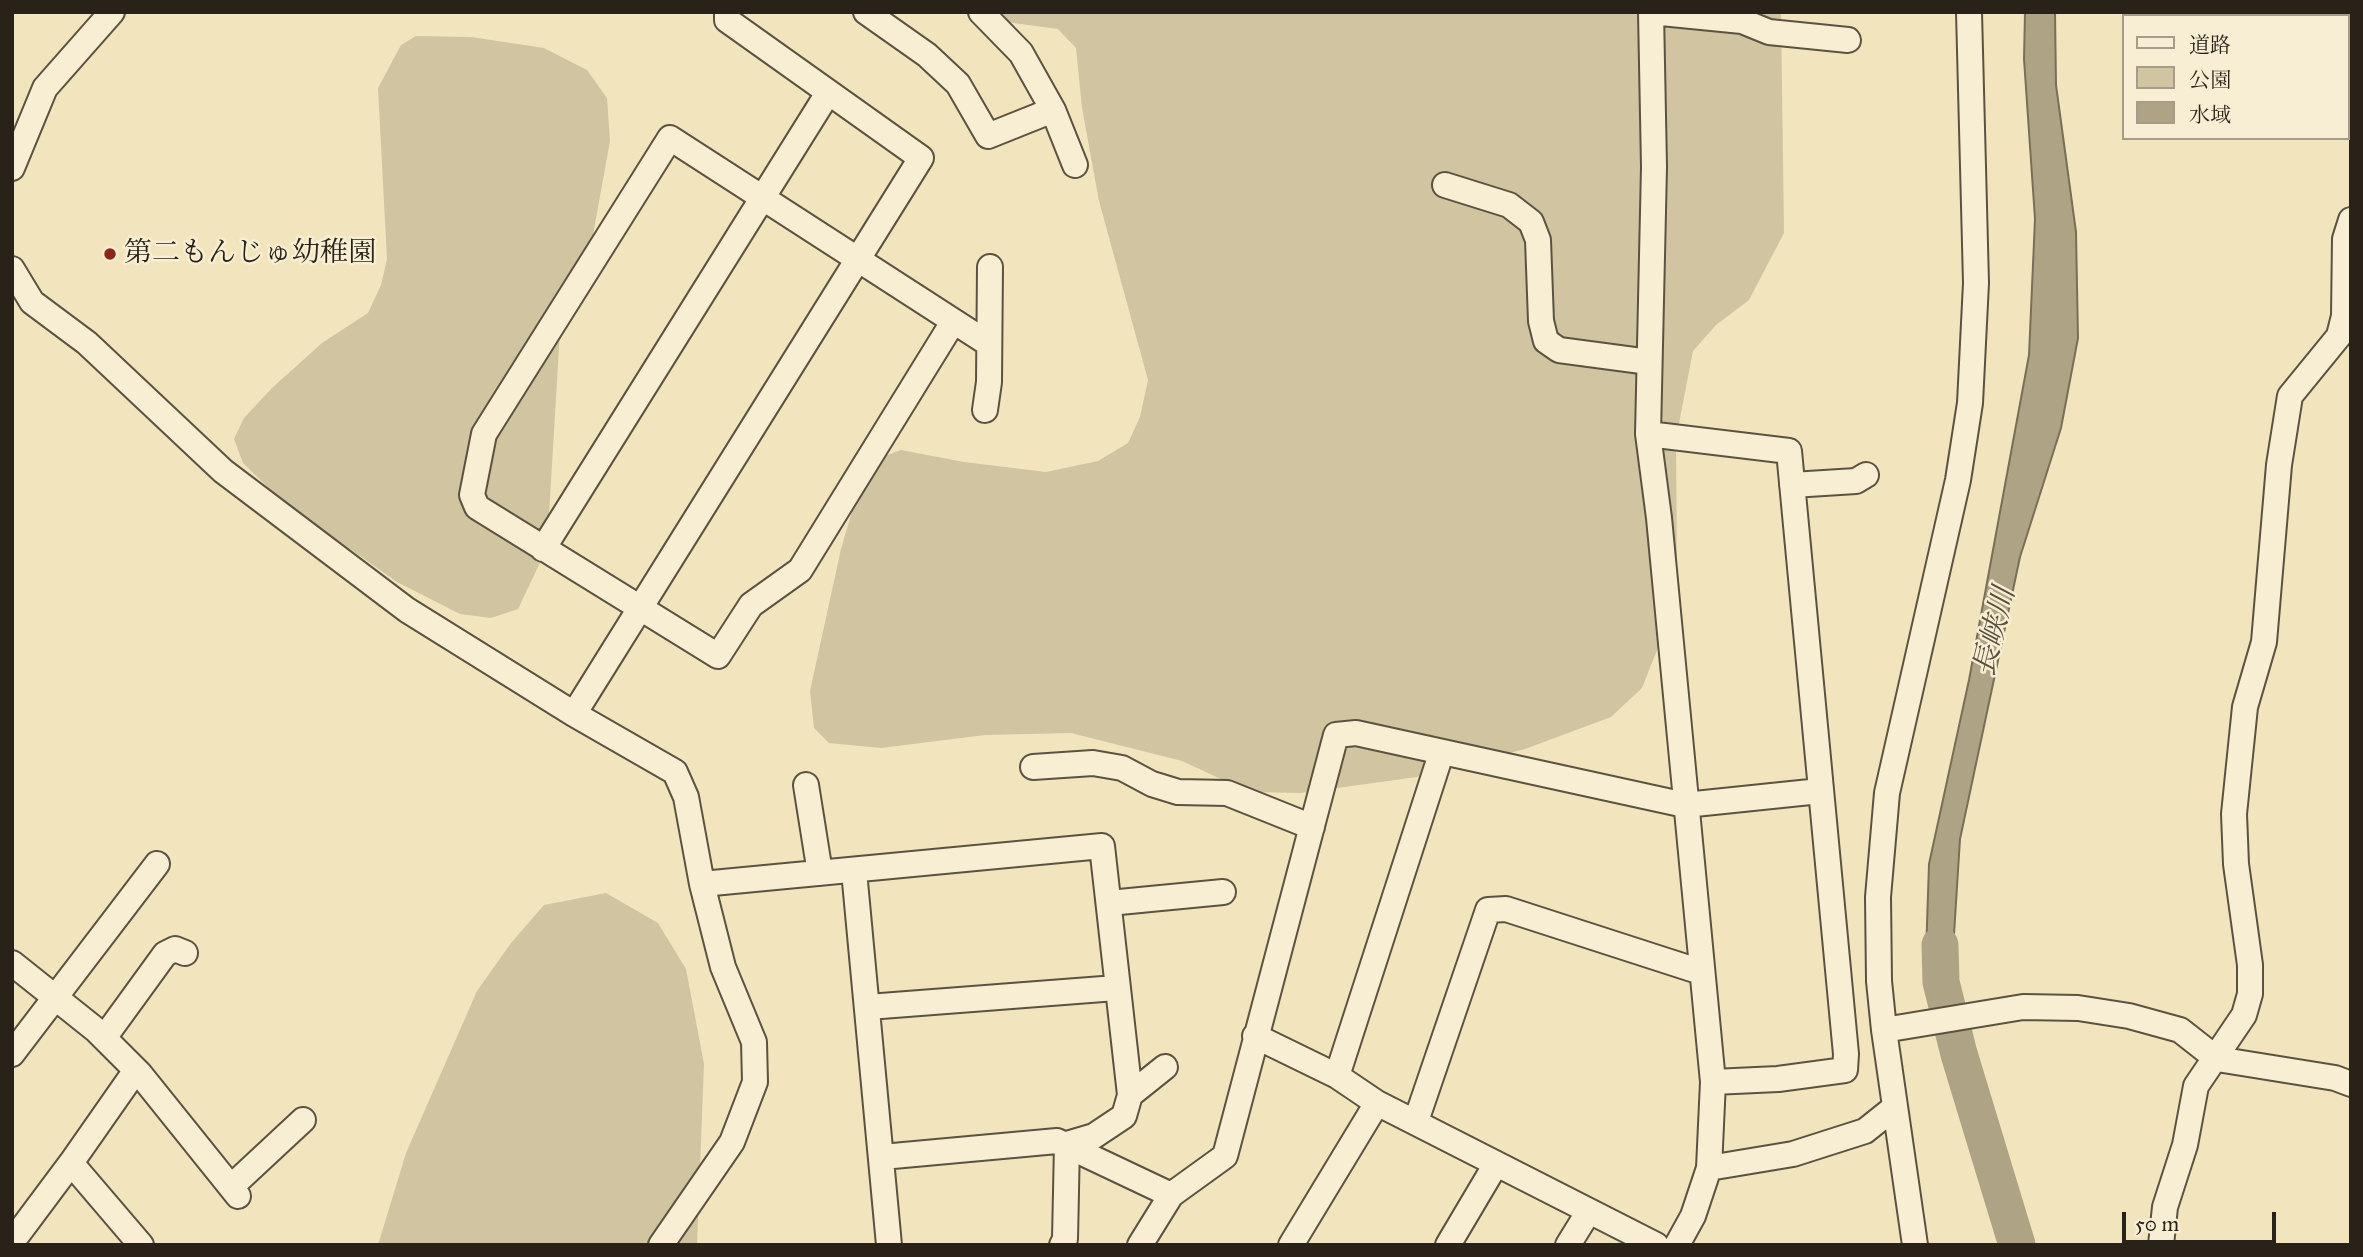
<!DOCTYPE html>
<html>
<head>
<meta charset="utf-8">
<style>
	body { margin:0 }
	#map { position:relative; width:2363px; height:1257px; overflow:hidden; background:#f2e5bd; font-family:"IM FELL Great Primer","Noto Serif JP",serif }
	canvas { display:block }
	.frame { position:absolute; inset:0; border:14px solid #292218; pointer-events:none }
	.legend { position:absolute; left:2122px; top:14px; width:228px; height:126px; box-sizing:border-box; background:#f7eed4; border:2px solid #a59c89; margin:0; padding:9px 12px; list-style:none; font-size:21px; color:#292218 }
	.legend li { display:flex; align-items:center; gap:14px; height:35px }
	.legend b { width:35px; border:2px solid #a59c89 }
	.scale { position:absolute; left:2122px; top:1212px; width:154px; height:32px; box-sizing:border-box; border:4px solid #292218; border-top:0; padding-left:9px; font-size:21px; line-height:24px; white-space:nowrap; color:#292218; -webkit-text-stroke:5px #f7eed4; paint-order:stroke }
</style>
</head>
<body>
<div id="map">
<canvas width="2363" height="1257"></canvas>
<div class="frame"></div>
<ul class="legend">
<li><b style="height:9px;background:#f7eed4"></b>道路</li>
<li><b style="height:19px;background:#d0c4a1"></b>公園</li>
<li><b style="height:19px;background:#aea385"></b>水域</li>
</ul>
<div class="scale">50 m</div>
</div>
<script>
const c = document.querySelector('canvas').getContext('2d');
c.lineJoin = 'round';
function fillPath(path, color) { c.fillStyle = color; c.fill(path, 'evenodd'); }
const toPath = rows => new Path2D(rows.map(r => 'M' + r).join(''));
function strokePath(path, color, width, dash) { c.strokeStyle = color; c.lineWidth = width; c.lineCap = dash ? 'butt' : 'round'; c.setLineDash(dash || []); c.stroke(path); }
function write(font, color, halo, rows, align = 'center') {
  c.font = font + ' "IM FELL Great Primer","Noto Serif JP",serif'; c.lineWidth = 5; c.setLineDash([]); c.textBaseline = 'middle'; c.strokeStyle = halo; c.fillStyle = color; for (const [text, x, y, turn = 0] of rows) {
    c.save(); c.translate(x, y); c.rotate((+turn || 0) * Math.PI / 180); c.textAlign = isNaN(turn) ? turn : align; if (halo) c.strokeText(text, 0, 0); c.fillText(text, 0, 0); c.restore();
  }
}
const green = toPath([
	[978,12,1781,12,1784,233,1749,300,1716,325,1693,351,1676,439,1677,566,1661,640,1642,688,1611,717,1525,749,1417,777,1301,793,1249,792,1182,761,1071,733,985,735,881,748,829,743,814,728,810,691,841,549,859,487,882,457,901,450,964,462,1046,472,1098,461,1128,443,1140,417,1148,380,1099,201,1082,108,1076,48,1058,29,991,20],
	[416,36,471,37,544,48,587,70,607,98,610,141,593,235,567,280,561,314,547,548,518,609,491,618,460,614,397,582,282,501,243,463,234,439,244,418,272,388,322,343,368,313,381,285,387,259,378,88,401,45],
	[606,893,658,923,686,969,704,1064,697,1245,378,1245,406,1153,477,991,511,943,544,905]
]);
const water = toPath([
	[2025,12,2055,12,2056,85,2076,232,2078,338,2061,428,2020,557,1960,839,1951,982,1937,1010,1926,955,1929,864,1969,680,2029,355,2035,219,2024,59,2025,12]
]);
const river = toPath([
	[1940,945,1941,982,1959,1054,2017,1245]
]);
const minor = toPath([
	[866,12,927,55,958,84,988,136,1053,110],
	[981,12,1021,53,1053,110,1075,165],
	[12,168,45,88,112,12],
	[1445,185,1509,205,1531,222,1538,240,1541,321,1546,341,1559,350,1649,362],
	[12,269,32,302,87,343,223,471,407,610,574,714,675,772,686,797,702,884,723,967,754,1042,755,1082,732,1142,661,1245],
	[953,322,800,570,751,605,718,656,477,507,472,495,484,434,670,138,989,344],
	[985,410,989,382,990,267],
	[1648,434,1789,451,1846,1054,1845,1070,1778,1079,1713,1082],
	[1792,485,1856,481,1866,475],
	[543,549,828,93],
	[574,714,921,158,727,20,727,12],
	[1033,767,1093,763,1122,768,1152,784,1178,792,1227,793,1312,827],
	[806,785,820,873],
	[854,871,889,1245],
	[702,884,1102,846,1130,1095,1124,1116,1094,1136,1067,1144],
	[1109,903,1223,892],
	[12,963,96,1030,140,1074,238,1196],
	[868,1007,1116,988],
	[1884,1030,2023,1007,2078,1008,2129,1016,2180,1030,2217,1059,2335,1078,2351,1084],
	[1255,1036,1337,1076,1377,1103,1656,1245],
	[104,1038,165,954,175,949,185,953],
	[12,1054,157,864],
	[136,1070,71,1163,141,1245],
	[1337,1076,1441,754],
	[1130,1095,1165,1067],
	[1416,1121,1488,910,1506,909,1701,972],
	[882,1157,1057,1141,1171,1195],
	[1709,1168,1793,1154,1865,1131,1895,1107],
	[231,1187,303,1120],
	[12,1242,71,1163],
	[1062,1245,1065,1239,1067,1144],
	[1140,1245,1171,1195,1225,1156,1336,735,1356,733,1685,805,1820,791],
	[1291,1245,1377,1103],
	[1448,1245,1496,1164],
	[1568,1245,1589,1211],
	[1677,1245,1693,1216,1709,1168,1713,1082,1659,518,1648,434,1654,167,1651,12,1742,21,1769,32,1848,40],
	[1915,1245,1884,1030,1879,981,1878,897,1887,793,1958,480,1970,403,1976,283,1969,12],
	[2161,1245,2165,1207,2185,1145,2196,1086,2244,1015,2250,994,2250,965,2236,864,2234,814,2245,707,2264,642,2279,465,2290,396,2339,336,2344,316,2345,239,2351,220]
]);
const markers = [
	[110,254,7,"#8f2418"]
];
const poiNames = [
	["第二もんじゅ幼稚園",124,254]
];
const waterNames = [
	["長峡川",1996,632,-76]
];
fillPath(green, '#d0c4a1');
fillPath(water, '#aea385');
strokePath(water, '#796f59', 2);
strokePath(river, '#aea385', 37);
strokePath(minor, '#5b5341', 28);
strokePath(minor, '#f7eed4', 24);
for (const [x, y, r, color] of markers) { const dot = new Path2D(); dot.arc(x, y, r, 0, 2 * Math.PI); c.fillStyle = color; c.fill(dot); strokePath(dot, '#f7eed4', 2.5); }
write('28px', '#292218', '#f7eed4', poiNames, 'left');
write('italic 30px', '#584f3e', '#f7eed4', waterNames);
</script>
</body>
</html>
